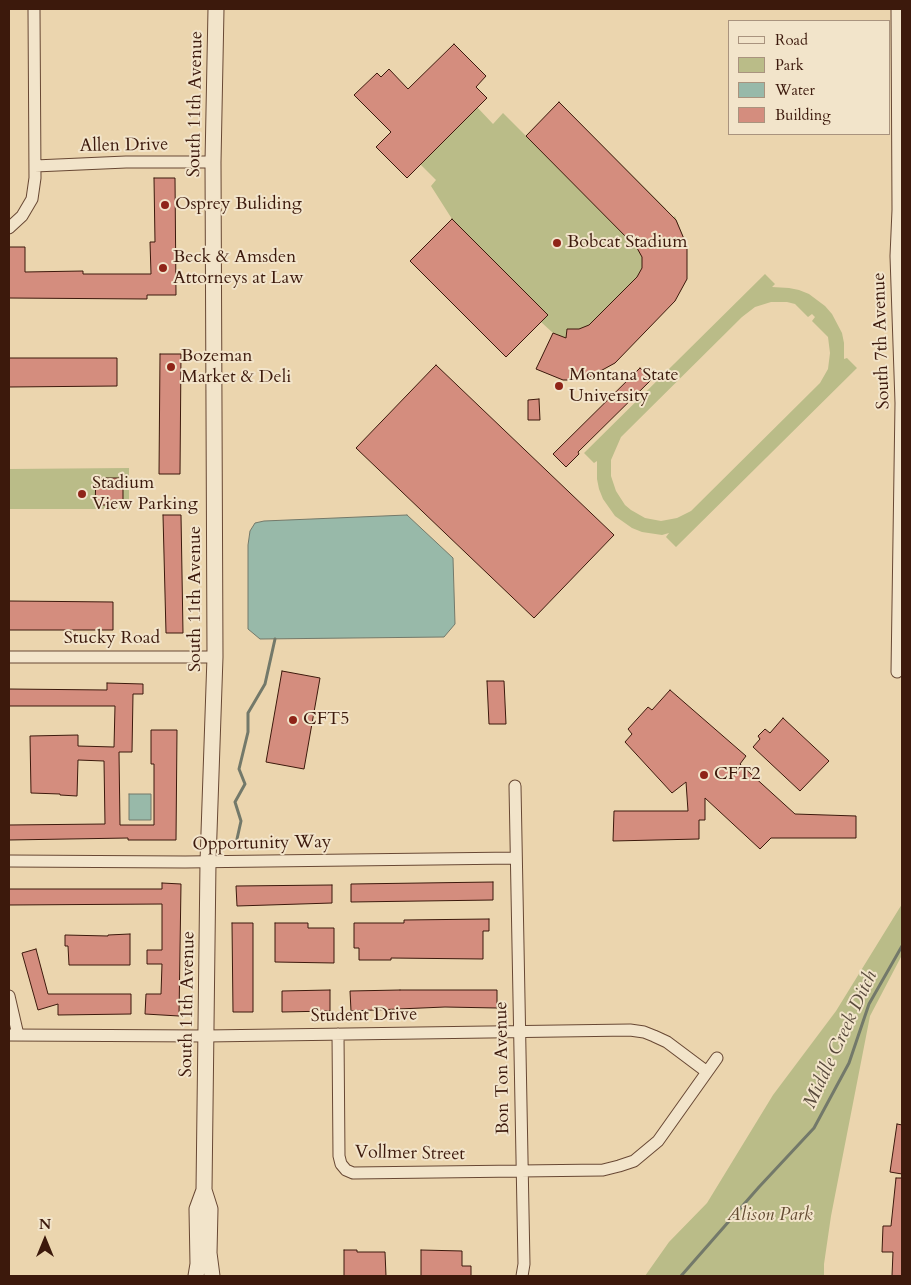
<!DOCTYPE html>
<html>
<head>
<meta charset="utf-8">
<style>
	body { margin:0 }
	#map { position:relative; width:911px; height:1285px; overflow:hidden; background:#ebd5ae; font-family:Cardo,serif }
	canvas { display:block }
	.frame { position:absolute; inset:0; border:10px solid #3c190c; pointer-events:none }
	.legend { position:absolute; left:728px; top:20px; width:162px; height:115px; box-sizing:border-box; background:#f2e4ca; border:1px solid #a9937e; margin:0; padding:6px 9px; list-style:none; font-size:15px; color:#3c190c }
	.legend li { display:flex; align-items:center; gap:10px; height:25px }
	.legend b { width:25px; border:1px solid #a9937e }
	.north { position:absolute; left:20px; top:1215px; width:50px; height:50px; -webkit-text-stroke:4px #f2e4ca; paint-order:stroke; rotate:0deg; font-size:14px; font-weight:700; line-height:20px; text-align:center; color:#3c190c }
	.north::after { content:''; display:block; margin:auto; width:18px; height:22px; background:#3c190c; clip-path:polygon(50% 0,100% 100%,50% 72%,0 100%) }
</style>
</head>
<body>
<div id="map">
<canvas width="911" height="1285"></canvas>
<div class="frame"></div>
<ul class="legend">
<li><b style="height:6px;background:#f2e4ca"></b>Road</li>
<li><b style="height:14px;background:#babc88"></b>Park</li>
<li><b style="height:14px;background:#98b9a9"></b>Water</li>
<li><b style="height:14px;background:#d48d7e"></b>Building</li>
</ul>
<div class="north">N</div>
</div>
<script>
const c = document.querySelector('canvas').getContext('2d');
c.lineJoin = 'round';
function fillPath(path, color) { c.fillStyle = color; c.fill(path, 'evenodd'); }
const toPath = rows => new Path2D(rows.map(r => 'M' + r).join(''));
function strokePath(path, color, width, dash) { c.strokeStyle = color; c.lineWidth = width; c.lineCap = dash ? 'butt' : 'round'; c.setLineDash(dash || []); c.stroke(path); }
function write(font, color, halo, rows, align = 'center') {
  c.font = font + ' Cardo,serif'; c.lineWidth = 4; c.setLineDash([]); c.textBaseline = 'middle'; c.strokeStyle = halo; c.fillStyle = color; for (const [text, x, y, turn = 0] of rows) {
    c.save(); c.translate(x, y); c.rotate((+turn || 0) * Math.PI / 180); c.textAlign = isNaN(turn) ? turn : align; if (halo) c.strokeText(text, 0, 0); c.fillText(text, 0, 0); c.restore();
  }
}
const green = toPath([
	[559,102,666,209,642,232,650,240,675,216,687,246,687,279,675,301,615,363,584,380,563,380,536,369,553,333,541,322,506,357,410,261,452,219,431,186,436,180,420,164,477,107,493,124,503,113,526,136],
	[765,274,775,284,772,287,789,288,799,290,809,294,825,306,832,314,842,333,844,343,844,359,847,358,857,368,676,547,666,537,669,533,662,535,642,532,632,528,615,516,603,499,599,489,597,479,597,461,594,463,584,453],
	[771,302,787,302,795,304,808,317,812,314,815,317,812,321,828,337,830,353,828,369,820,383,691,511,677,518,661,521,645,518,631,510,625,505,616,491,611,476,611,460,621,437,742,317,755,307],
	[129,468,129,509,9,509,9,469],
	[902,904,902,955,870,1016,831,1216,824,1264,824,1276,645,1276,669,1242,707,1203,773,1095,836,1011]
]);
const water = toPath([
	[407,515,453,558,455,624,444,637,260,639,248,629,248,545,250,531,255,523,264,521,407,515],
	[129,794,151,794,151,820,129,820,129,794]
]);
const stream = toPath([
	[235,848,241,821,235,802,245,784,239,769,248,732,248,713,265,684,275,639],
	[681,1276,759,1187,814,1128,849,1063,869,1004,902,946]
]);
const building = toPath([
	[454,44,486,76,476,87,487,98,407,178,376,147,391,132,354,95,377,73,381,77,389,69,408,89,454,44],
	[559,102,676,220,687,246,687,279,675,301,615,363,584,380,563,380,536,369,553,333,566,338,567,329,579,329,589,325,637,277,642,268,642,257,637,248,526,136,559,102],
	[154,178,175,178,176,295,147,295,147,299,9,298,9,247,25,247,25,272,83,271,83,274,151,274,150,242,155,242,154,178],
	[452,219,548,315,506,357,410,261,452,219],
	[160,354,181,354,180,474,159,474,160,354],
	[9,358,117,358,117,386,9,387,9,358],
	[436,365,614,535,534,618,356,448,436,365],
	[640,368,652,379,578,452,579,454,566,467,553,454,640,368],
	[539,399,540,420,528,420,528,400,539,399],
	[96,478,123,478,123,505,95,505,96,478],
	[163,515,181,515,183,633,166,633,163,515],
	[9,601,113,602,113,630,9,630,9,601],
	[282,671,320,678,304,769,266,762,282,671],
	[487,681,504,681,506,724,489,724,487,681],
	[107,683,143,684,143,694,133,694,132,752,119,752,120,825,154,825,154,764,151,764,151,730,177,730,176,840,128,840,128,838,9,840,9,825,105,824,104,761,78,760,77,796,60,795,60,794,31,793,30,736,78,735,78,746,114,747,115,706,9,706,9,689,107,690,107,683],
	[670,690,746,756,740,764,795,814,856,816,856,838,771,838,760,849,705,798,705,820,699,820,699,839,613,841,614,811,688,811,686,782,672,793,625,742,632,734,628,729,648,707,652,710,670,690],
	[783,718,829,761,800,791,753,747,760,739,758,736,765,729,770,733,783,718],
	[493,882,493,900,351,902,351,884,493,882],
	[162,883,181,884,179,1016,145,1014,146,994,161,994,162,964,147,964,147,950,162,950,162,904,9,905,9,889,162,889,162,883],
	[332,885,332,903,237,906,236,886,332,885],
	[489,919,489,931,483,931,483,959,391,958,391,960,359,960,359,948,354,948,354,923,404,923,404,920,489,919],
	[232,923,253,923,253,1012,233,1012,232,923],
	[275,923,308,923,308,928,334,928,334,963,275,962,275,923],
	[130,934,130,965,69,965,68,946,65,946,65,935,108,936,108,935,130,934],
	[36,949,48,994,131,994,131,1014,58,1015,58,1004,38,1010,22,953,36,949],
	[330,990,330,1011,282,1012,282,991,330,990],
	[400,990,497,990,497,1008,445,1007,351,1011,350,991,400,990],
	[897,1124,902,1125,902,1174,890,1172,897,1124],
	[896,1178,902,1178,902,1276,892,1276,893,1252,882,1252,883,1226,891,1226,896,1178],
	[344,1250,357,1250,357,1252,385,1252,386,1276,344,1276,344,1250],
	[421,1250,462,1251,462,1266,471,1266,471,1276,421,1276,421,1250]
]);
const minor = toPath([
	[897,9,898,210,896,256,901,403,897,672],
	[35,166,126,162,213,162],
	[9,228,22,216,32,199,35,178,34,9],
	[9,657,215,657],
	[515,786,524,1264,522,1276],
	[9,861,185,862,516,858],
	[9,996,18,1035],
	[338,1034,339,1156,341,1164,346,1170,353,1173,603,1170,619,1166,634,1161,658,1141,717,1058],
	[9,1035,206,1036,630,1030,644,1032,654,1036,667,1042,707,1072]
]);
const tertiary = toPath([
	[196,1276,198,1264,197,1209,204,1190],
	[212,1276,209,1253,210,1209,204,1190,208,862,215,657,213,162,216,9]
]);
const markers = [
	[165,205,5,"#8f2418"],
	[557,243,5,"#8f2418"],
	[163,268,5,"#8f2418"],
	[171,367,5,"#8f2418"],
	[559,386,5,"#8f2418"],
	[82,494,5,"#8f2418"],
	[293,720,5,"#8f2418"],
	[704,775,5,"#8f2418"]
];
const streetNames = [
	["South 11th Avenue",196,104,-89],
	["Allen Drive",124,146,-1],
	["South 7th Avenue",882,341,-92],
	["South 11th Avenue",196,599,-90],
	["Stucky Road",112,639],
	["Opportunity Way",262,844,-1],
	["South 11th Avenue",188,1004,-89],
	["Student Drive",364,1016,-1],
	["Bon Ton Avenue",503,1068,-91],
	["Vollmer Street",410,1154,1]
];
const poiNames = [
	["Osprey Buliding",175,205],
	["Bobcat Stadium",567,243],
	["Beck & Amsden",173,258],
	["Attorneys at Law",173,279],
	["Bozeman",181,357],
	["Market & Deli",181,378],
	["Montana State",569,376],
	["University",569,397],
	["Stadium",92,484],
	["View Parking",92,505],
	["CFT5",303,720],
	["CFT2",714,775]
];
const parkNames = [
	["Alison Park",770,1216]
];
const waterNames = [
	["Middle Creek Ditch",841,1040,-65]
];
fillPath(green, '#babc88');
fillPath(water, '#98b9a9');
strokePath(water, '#73796a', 1);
strokePath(stream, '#73796a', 3);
fillPath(building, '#d48d7e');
strokePath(building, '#3c190c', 1);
strokePath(minor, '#684834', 13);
strokePath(tertiary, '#684834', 17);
strokePath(minor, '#f2e4ca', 11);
strokePath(tertiary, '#f2e4ca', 15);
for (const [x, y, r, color] of markers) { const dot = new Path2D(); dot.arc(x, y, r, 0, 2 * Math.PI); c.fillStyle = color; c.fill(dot); strokePath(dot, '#f2e4ca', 2); }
write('18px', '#3c190c', '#f2e4ca', streetNames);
write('18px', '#3c190c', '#f2e4ca', poiNames, 'left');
write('italic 18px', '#624a31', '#f2e4ca', parkNames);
write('italic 19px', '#58493b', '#f2e4ca', waterNames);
</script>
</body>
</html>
